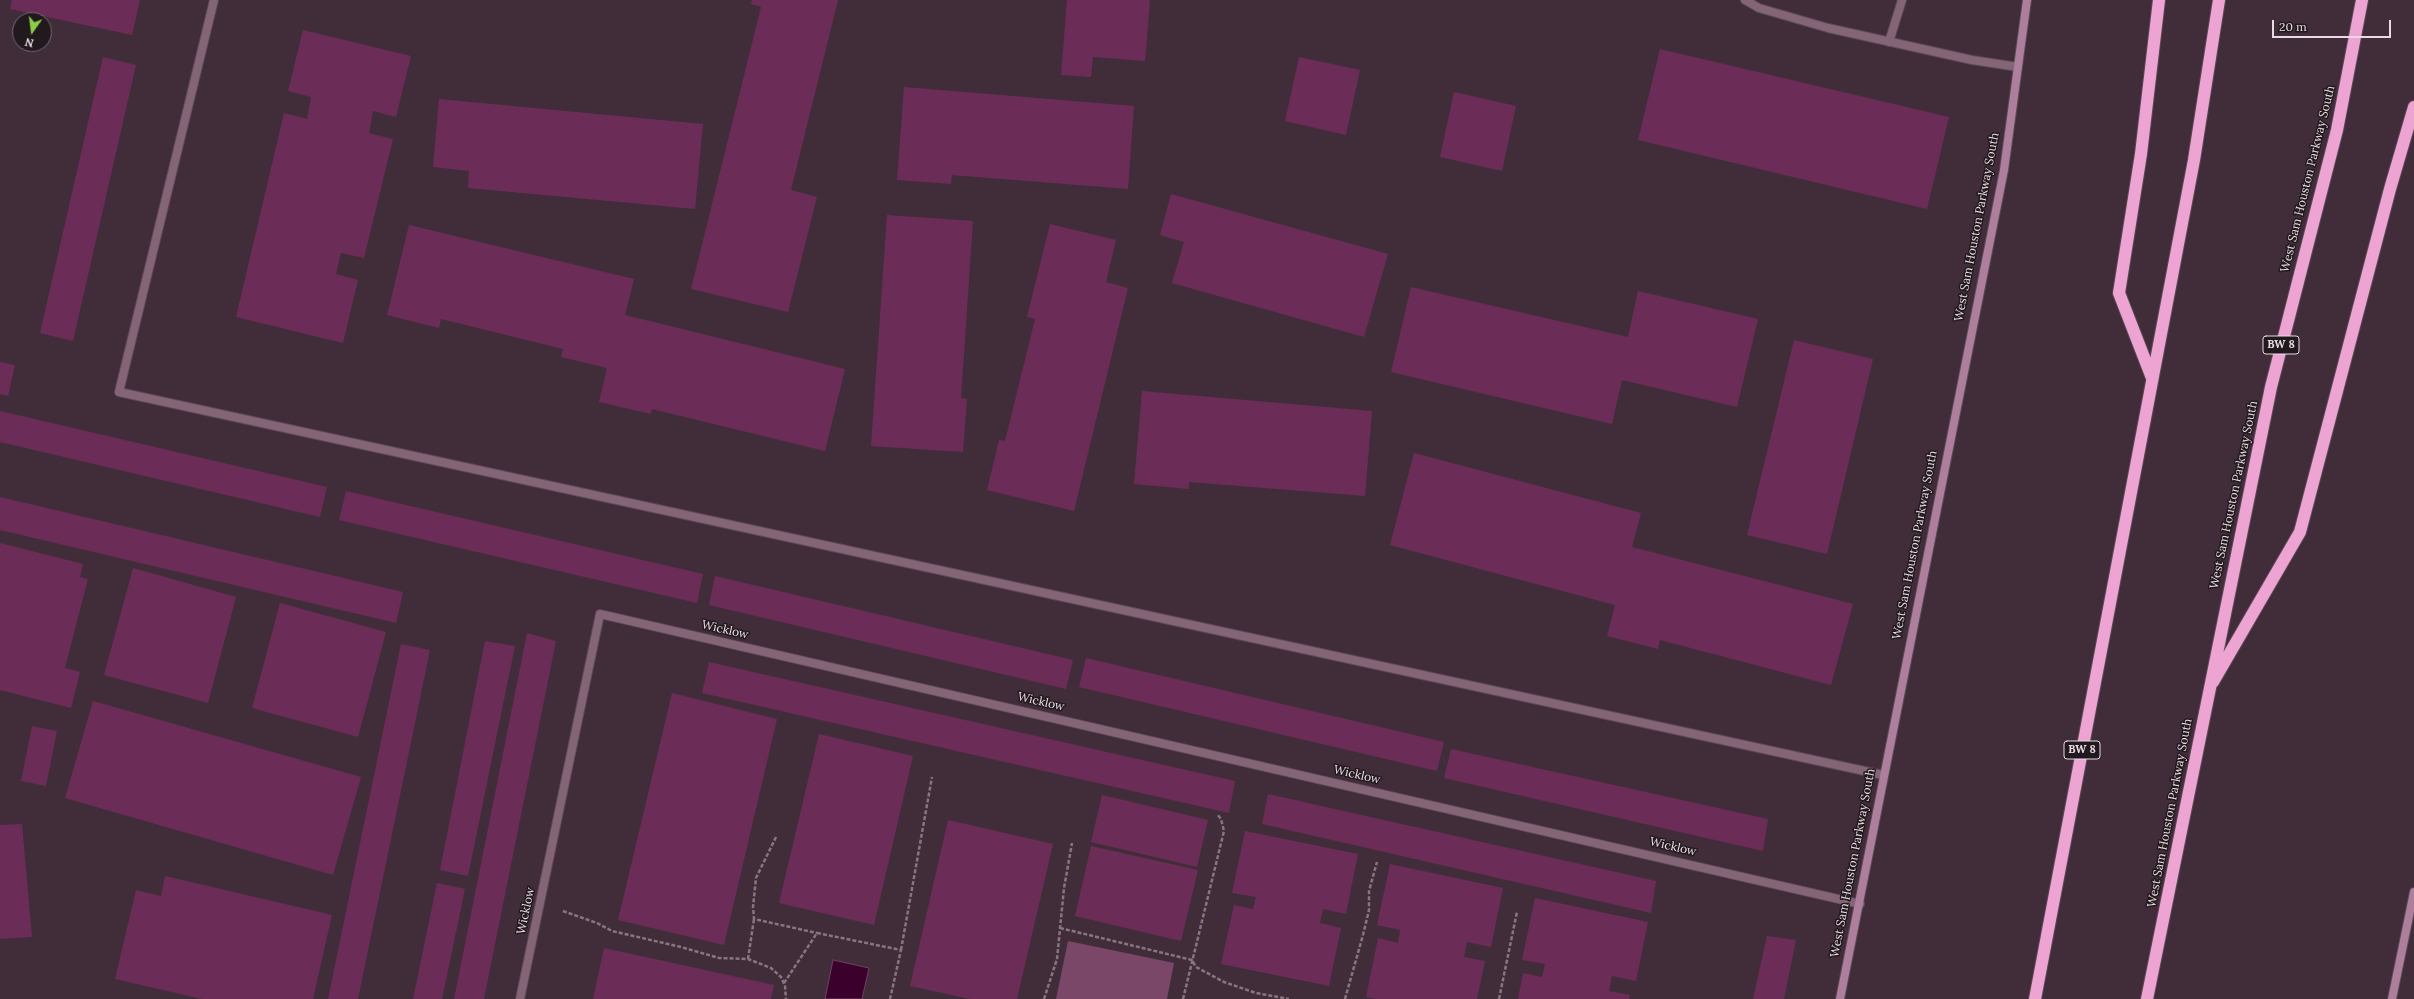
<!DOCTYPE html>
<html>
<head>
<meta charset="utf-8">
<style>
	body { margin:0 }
	#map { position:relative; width:2414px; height:999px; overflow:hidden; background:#412d3a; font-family:Lora,serif }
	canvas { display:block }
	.north { position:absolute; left:12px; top:12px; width:40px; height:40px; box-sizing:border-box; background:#22191e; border:1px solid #72676d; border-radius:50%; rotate:194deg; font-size:11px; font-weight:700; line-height:16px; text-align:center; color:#e9dbe3 }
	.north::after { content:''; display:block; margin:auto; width:14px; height:18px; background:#8bce46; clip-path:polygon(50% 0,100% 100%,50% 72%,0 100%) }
	.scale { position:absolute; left:2272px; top:20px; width:119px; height:18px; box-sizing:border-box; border:2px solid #e9dbe3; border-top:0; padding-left:5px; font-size:12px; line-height:14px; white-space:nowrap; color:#e9dbe3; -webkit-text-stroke:3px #22191e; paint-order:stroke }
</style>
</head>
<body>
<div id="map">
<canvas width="2414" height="999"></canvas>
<div class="north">N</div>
<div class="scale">20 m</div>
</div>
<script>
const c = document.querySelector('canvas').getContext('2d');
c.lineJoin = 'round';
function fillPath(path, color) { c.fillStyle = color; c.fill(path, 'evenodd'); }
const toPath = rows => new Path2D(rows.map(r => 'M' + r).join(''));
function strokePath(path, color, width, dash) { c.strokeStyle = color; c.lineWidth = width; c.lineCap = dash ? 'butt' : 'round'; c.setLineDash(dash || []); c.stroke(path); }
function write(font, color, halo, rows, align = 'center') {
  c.font = font + ' Lora,serif'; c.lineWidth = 3; c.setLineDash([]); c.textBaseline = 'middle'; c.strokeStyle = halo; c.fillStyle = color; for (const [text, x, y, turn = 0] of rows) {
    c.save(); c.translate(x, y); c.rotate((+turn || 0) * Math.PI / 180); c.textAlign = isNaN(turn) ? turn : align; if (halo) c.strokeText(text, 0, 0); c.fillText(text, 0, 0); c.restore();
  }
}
const green = toPath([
	[1068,941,1174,963,1167,999,1056,999]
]);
const water = toPath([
	[833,960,869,968,862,999,825,999,833,960]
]);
const building = toPath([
	[12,0,140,0,132,35,10,9],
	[752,0,838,0,791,190,817,197,788,312,691,289,761,7,751,4],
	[1067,0,1150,0,1145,61,1093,57,1091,77,1061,75],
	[303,30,411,56,396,117,373,111,369,133,393,139,364,258,341,253,336,274,358,280,343,343,236,317,284,113,307,119,311,97,288,91],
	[1660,49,1949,117,1927,209,1638,140],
	[103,57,136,65,73,341,40,333],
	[1299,57,1360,70,1346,135,1285,121],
	[904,87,1134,106,1128,189,952,175,951,184,897,180],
	[1454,92,1516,106,1502,171,1440,157],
	[439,99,703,124,695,209,468,188,469,171,433,167],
	[1171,194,1388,254,1364,337,1172,283,1184,242,1160,235],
	[887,215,973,221,961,398,967,399,963,452,871,446],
	[1050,224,1116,240,1106,282,1128,288,1074,511,987,490,999,440,1005,441,1035,319,1027,317],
	[409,225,634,279,625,315,845,369,825,451,652,409,651,414,599,402,607,368,561,357,563,349,441,319,439,328,387,315],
	[1411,287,1628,337,1638,291,1758,319,1737,407,1622,380,1612,424,1391,372],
	[1794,340,1873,359,1827,554,1747,535],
	[0,362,15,365,8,396,0,394],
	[1142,391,1372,411,1365,496,1189,482,1189,489,1134,484],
	[0,411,327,487,320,517,0,442],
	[1414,453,1641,513,1632,547,1853,604,1831,685,1660,640,1658,649,1607,636,1615,605,1390,545],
	[346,491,703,574,697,603,339,520],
	[0,497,403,592,396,623,0,530],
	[0,543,83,564,80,577,88,579,65,668,80,672,71,708,0,690],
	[133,568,236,597,208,703,104,675],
	[715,576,1073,660,1066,689,709,605],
	[280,603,386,632,358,737,252,708],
	[527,633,556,641,484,999,454,999],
	[485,641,515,646,468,876,440,870],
	[401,644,430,650,358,999,328,999],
	[1086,658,1444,742,1437,771,1079,687],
	[709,662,1235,781,1229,813,702,693],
	[672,693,777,719,724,945,618,920],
	[93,701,361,777,333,875,65,798],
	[32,726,57,731,46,786,21,781],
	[819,734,913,756,874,925,779,903],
	[1451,749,1768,819,1763,851,1444,778],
	[1268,794,1656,881,1651,913,1262,824],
	[1102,795,1208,820,1197,867,1091,842],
	[948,820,1053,844,1017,999,970,999,910,986],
	[22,824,32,937,0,939,0,825],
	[1245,831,1358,854,1346,914,1323,909,1320,923,1341,928,1329,986,1221,964,1234,905,1253,909,1256,897,1232,893],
	[1091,846,1198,870,1181,941,1075,916],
	[1390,864,1503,888,1491,947,1467,942,1464,957,1485,961,1477,999,1376,999,1366,997,1378,938,1398,943,1400,930,1377,925],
	[165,876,332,915,313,999,202,999,115,979,136,890,161,896],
	[437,883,465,889,442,999,413,999],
	[1535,898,1648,922,1636,981,1612,976,1609,991,1630,995,1629,999,1518,999,1523,973,1542,977,1545,964,1522,960],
	[1767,936,1796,940,1784,999,1753,999],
	[604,948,774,985,771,999,593,999]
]);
const path = toPath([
	[776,837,756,878,753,907,754,919,817,933],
	[563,911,597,923,612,931,681,947,719,958,748,959,771,968,781,977,785,986,786,999],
	[1060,928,1192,960,1196,967,1224,982,1256,993,1289,999],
	[901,950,932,777],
	[748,959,754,919],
	[784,983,817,933,901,950,890,999],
	[1044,999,1057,959,1064,888,1072,843],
	[1183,999,1224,831,1221,819,1217,814],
	[1345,999,1363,935,1369,910,1369,891,1377,862],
	[1499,999,1517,912]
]);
const service = toPath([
	[214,0,119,392,1883,775],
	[1745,0,1759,8,1828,28,1972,60,2018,67],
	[1889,42,1902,0]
]);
const minor = toPath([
	[520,999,600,614,1860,904]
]);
const secondary = toPath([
	[1840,999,2004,170,2027,0],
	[2392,999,2414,892]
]);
const motorway = toPath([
	[2152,378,2119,293,2141,154,2159,0],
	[2213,682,2300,532,2390,189,2414,107],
	[2035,999,2194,160,2219,0],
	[2147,999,2271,387,2337,130,2362,0]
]);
const shields = [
	[2281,345,36],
	[2082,750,36]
];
const shieldNames = [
	["BW 8",2281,345],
	["BW 8",2082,750]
];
const streetNames = [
	["West Sam Houston Parkway South",2308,179,-76],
	["West Sam Houston Parkway South",1977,227,-79],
	["West Sam Houston Parkway South",2234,495,-78],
	["West Sam Houston Parkway South",1915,545,-79],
	["Wicklow",725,630,13],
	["Wicklow",1041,702,13],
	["Wicklow",1357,775,13],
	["West Sam Houston Parkway South",2170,813,-79],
	["Wicklow",1673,847,13],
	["West Sam Houston Parkway South",1853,863,-79],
	["Wicklow",526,911,-78]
];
fillPath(green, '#7a4768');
fillPath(water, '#3c002c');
strokePath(water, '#704263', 1);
fillPath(building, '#6b2d57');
strokePath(service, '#5c4955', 10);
strokePath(minor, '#5c4955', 10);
strokePath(secondary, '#5c4955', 10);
strokePath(motorway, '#5c4955', 14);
strokePath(path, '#877580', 2.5, [4, 2]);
strokePath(service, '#836577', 8);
strokePath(minor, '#836577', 8);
strokePath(secondary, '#ae7f9c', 8);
strokePath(motorway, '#eda4d2', 12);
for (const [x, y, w] of shields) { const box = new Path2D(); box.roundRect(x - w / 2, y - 9, w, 18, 3); c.fillStyle = '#22191e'; c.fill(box); strokePath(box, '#e9dbe3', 1); }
write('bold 11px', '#e9dbe3', null, shieldNames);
write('12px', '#e9dbe3', '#22191e', streetNames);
</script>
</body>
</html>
